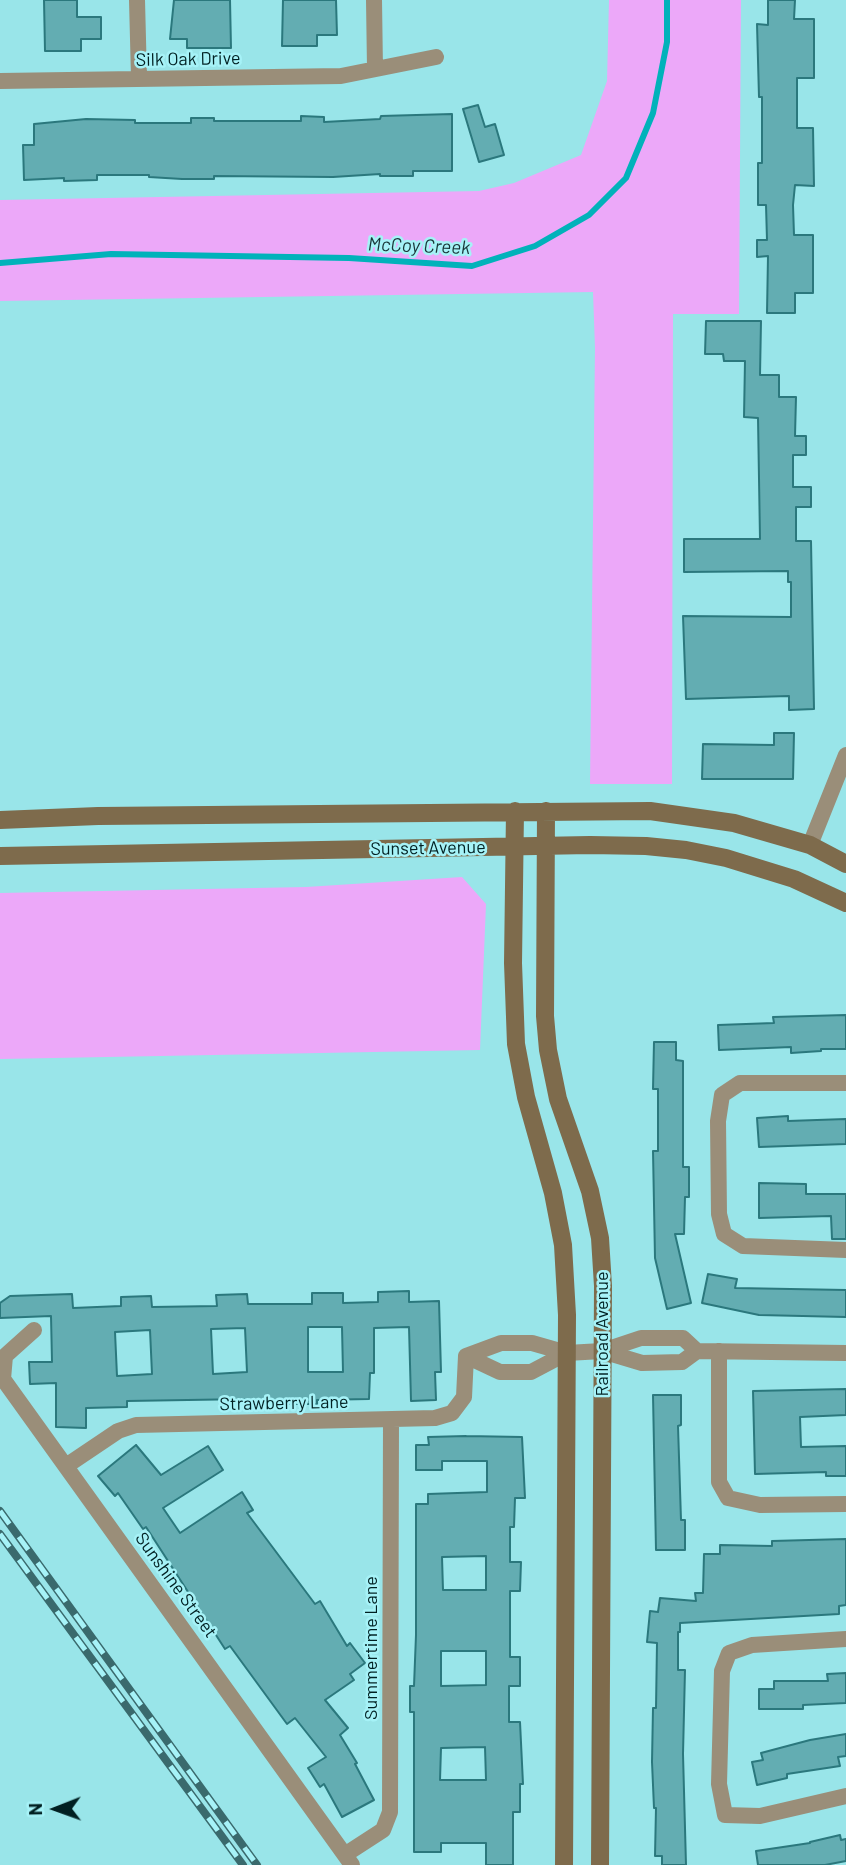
<!DOCTYPE html>
<html>
<head>
<meta charset="utf-8">
<style>
	body { margin:0 }
	#map { position:relative; width:846px; height:1865px; overflow:hidden; background:#99e5e9; font-family:Barlow,sans-serif }
	canvas { display:block }
	.north { position:absolute; left:21px; top:1774px; width:70px; height:70px; -webkit-text-stroke:5px #a6f2f7; paint-order:stroke; rotate:269deg; font-size:19px; font-weight:700; line-height:28px; text-align:center; color:#012022 }
	.north::after { content:''; display:block; margin:auto; width:24px; height:32px; background:#012022; clip-path:polygon(50% 0,100% 100%,50% 72%,0 100%) }
</style>
</head>
<body>
<div id="map">
<canvas width="846" height="1865"></canvas>
<div class="north">N</div>
</div>
<script>
const c = document.querySelector('canvas').getContext('2d');
c.lineJoin = 'round';
function fillPath(path, color) { c.fillStyle = color; c.fill(path, 'evenodd'); }
const toPath = rows => new Path2D(rows.map(r => 'M' + r).join(''));
function strokePath(path, color, width, dash) { c.strokeStyle = color; c.lineWidth = width; c.lineCap = dash ? 'butt' : 'round'; c.setLineDash(dash || []); c.stroke(path); }
function write(font, color, halo, rows, align = 'center') {
  c.font = font + ' Barlow,sans-serif'; c.lineWidth = 5; c.setLineDash([]); c.textBaseline = 'middle'; c.strokeStyle = halo; c.fillStyle = color; for (const [text, x, y, turn = 0] of rows) {
    c.save(); c.translate(x, y); c.rotate((+turn || 0) * Math.PI / 180); c.textAlign = isNaN(turn) ? turn : align; if (halo) c.strokeText(text, 0, 0); c.fillText(text, 0, 0); c.restore();
  }
}
const green = toPath([
	[609,0,741,0,739,314,673,314,672,784,590,784,595,348,593,292,0,301,0,200,479,191,514,183,581,155,607,81],
	[462,877,486,904,480,1050,0,1059,0,893,306,887]
]);
const stream = toPath([
	[0,263,111,254,349,258,472,266,535,246,589,215,626,178,653,113,667,42,667,0]
]);
const building = toPath([
	[44,0,77,0,77,17,101,17,101,39,81,39,81,51,45,51,44,0],
	[174,0,230,0,231,48,187,48,187,39,170,39,174,0],
	[283,0,336,0,337,35,317,35,317,46,282,46,283,0],
	[768,0,795,0,794,19,814,19,814,78,797,78,797,128,813,128,814,186,795,185,793,205,794,235,813,235,813,293,795,293,795,313,767,313,768,256,757,257,757,240,767,240,766,205,758,205,758,163,762,163,762,97,759,97,757,24,768,25,768,0],
	[478,105,485,127,495,124,504,155,479,162,463,109,478,105],
	[452,114,452,171,413,171,413,176,380,176,380,174,333,177,214,176,214,179,182,179,149,177,149,175,97,175,97,180,64,181,64,178,24,180,23,145,34,145,34,124,86,119,135,120,135,123,191,123,191,118,214,118,214,121,301,121,301,116,324,117,324,122,380,119,381,116,452,114],
	[706,321,761,321,760,375,779,375,779,397,796,397,795,436,806,436,806,455,793,455,793,487,811,487,811,507,796,507,796,541,811,541,814,709,789,710,789,696,686,699,683,616,791,617,791,582,788,582,788,571,684,572,684,539,760,539,758,418,744,417,745,361,724,361,723,354,705,354,706,321],
	[774,733,794,733,793,779,702,779,703,744,774,745,774,733],
	[846,1015,846,1049,821,1049,821,1051,791,1053,791,1047,719,1050,718,1025,774,1023,773,1017,846,1015],
	[654,1042,676,1042,676,1060,683,1061,683,1167,689,1167,689,1197,685,1197,684,1234,675,1234,691,1303,667,1309,655,1258,653,1151,658,1151,658,1089,653,1089,654,1042],
	[788,1116,788,1121,846,1119,846,1144,759,1147,757,1118,788,1116],
	[759,1183,806,1184,806,1194,846,1194,846,1239,832,1239,831,1216,759,1218,759,1183],
	[708,1274,737,1279,735,1288,846,1290,846,1317,759,1315,702,1303,708,1274],
	[409,1291,409,1302,439,1301,441,1372,435,1372,436,1400,411,1401,409,1327,374,1328,374,1373,370,1373,369,1399,317,1400,317,1404,249,1404,248,1399,127,1401,127,1407,86,1408,86,1428,56,1427,56,1383,30,1384,29,1362,52,1362,51,1316,0,1318,0,1303,10,1296,72,1294,73,1308,121,1306,121,1297,151,1296,152,1307,217,1306,216,1295,247,1294,248,1304,312,1304,312,1293,343,1293,343,1303,378,1302,378,1292,409,1291],
	[308,1327,342,1327,343,1372,308,1372,308,1327],
	[245,1328,247,1372,213,1374,211,1329,245,1328],
	[150,1330,152,1374,117,1376,115,1332,150,1330],
	[846,1389,846,1415,800,1417,801,1447,846,1446,846,1476,826,1476,826,1472,755,1474,753,1391,846,1389],
	[653,1395,681,1395,681,1425,678,1426,681,1520,685,1520,685,1550,656,1550,653,1395],
	[466,1436,522,1437,525,1498,515,1498,514,1527,510,1527,510,1562,521,1562,520,1591,510,1591,510,1657,520,1657,520,1686,509,1686,509,1722,520,1722,523,1784,520,1784,520,1812,513,1812,513,1865,486,1865,486,1843,441,1843,441,1852,414,1852,414,1712,410,1712,410,1686,414,1686,416,1635,416,1504,428,1504,428,1494,487,1492,487,1461,442,1461,442,1470,416,1470,416,1445,429,1445,428,1437,466,1436],
	[486,1556,486,1590,443,1590,442,1557,486,1556],
	[441,1651,486,1651,486,1685,441,1686,441,1651],
	[485,1747,486,1780,440,1780,441,1748,485,1747],
	[136,1445,161,1475,208,1446,223,1470,163,1508,180,1533,242,1492,253,1510,247,1513,315,1604,320,1601,347,1646,350,1643,365,1663,350,1674,354,1680,325,1700,348,1728,340,1735,357,1763,355,1764,374,1800,342,1817,324,1784,320,1787,308,1768,326,1757,295,1718,287,1724,230,1646,225,1649,146,1527,143,1529,118,1493,115,1496,98,1476,136,1445],
	[846,1539,846,1605,839,1606,839,1614,680,1623,680,1632,678,1632,678,1670,685,1670,683,1754,686,1865,662,1865,662,1856,655,1856,656,1808,654,1808,652,1762,653,1708,656,1708,657,1643,647,1642,650,1611,658,1612,660,1598,696,1601,695,1593,703,1593,704,1554,720,1554,720,1545,772,1546,772,1541,846,1539],
	[846,1673,846,1703,803,1705,803,1709,759,1709,759,1689,774,1689,774,1681,828,1681,827,1674,846,1673],
	[846,1734,846,1756,838,1757,840,1766,787,1774,787,1778,757,1785,752,1762,763,1760,761,1753,810,1740,846,1734],
	[840,1835,841,1840,846,1839,846,1861,825,1865,758,1865,756,1851,810,1843,810,1842,840,1835]
]);
const street = toPath([
	[137,0,139,78],
	[374,0,375,69],
	[0,81,341,76,436,57],
	[810,845,846,755],
	[846,1083,740,1083,722,1095,718,1121,719,1214,724,1234,743,1246,846,1250],
	[34,1330,5,1356,3,1379,352,1865],
	[602,1351,642,1363,682,1362,697,1351],
	[719,1351,719,1482,728,1498,760,1505,846,1504],
	[466,1356,501,1343,532,1343,567,1353,602,1351,641,1338,683,1338,697,1351,846,1353],
	[466,1356,500,1372,531,1372,567,1353],
	[66,1466,118,1431,136,1425,435,1418,452,1413,464,1397,466,1356],
	[846,1639,752,1645,729,1653,722,1671,719,1784,725,1815,760,1816,846,1796],
	[346,1854,383,1830,390,1812,391,1420]
]);
const secondary = toPath([
	[515,811,513,963,516,1044,526,1097,553,1193,563,1245,567,1315,564,1865],
	[546,811,545,1016,548,1050,558,1099,590,1191,600,1238,603,1286,600,1865],
	[0,820,98,816,650,811,734,823,810,845,846,864],
	[0,856,590,845,646,846,686,850,726,858,794,879,846,903]
]);
const rail = toPath([
	[0,1511,257,1865],
	[0,1534,243,1865]
]);
const streetNames = [
	["Silk Oak Drive",188,59,-1],
	["Sunset Avenue",428,848,-1],
	["Railroad Avenue",602,1334,-90],
	["Strawberry Lane",284,1403,-1],
	["Sunshine Street",176,1585,54],
	["Summertime Lane",371,1648,-90]
];
const waterNames = [
	["McCoy Creek",419,246,2]
];
fillPath(green, '#eca8f9');
strokePath(stream, '#01b2ba', 6);
fillPath(building, '#63adb2');
strokePath(building, '#2b787d', 2);
strokePath(street, '#9a8e79', 16);
strokePath(secondary, '#7e6b4c', 18);
strokePath(rail, '#3a6a6d', 8);
strokePath(rail, '#a6f2f7', 5, [16]);
write('18px', '#012022', '#a6f2f7', streetNames);
write('italic 19px', '#193638', '#a6f2f7', waterNames);
</script>
</body>
</html>
